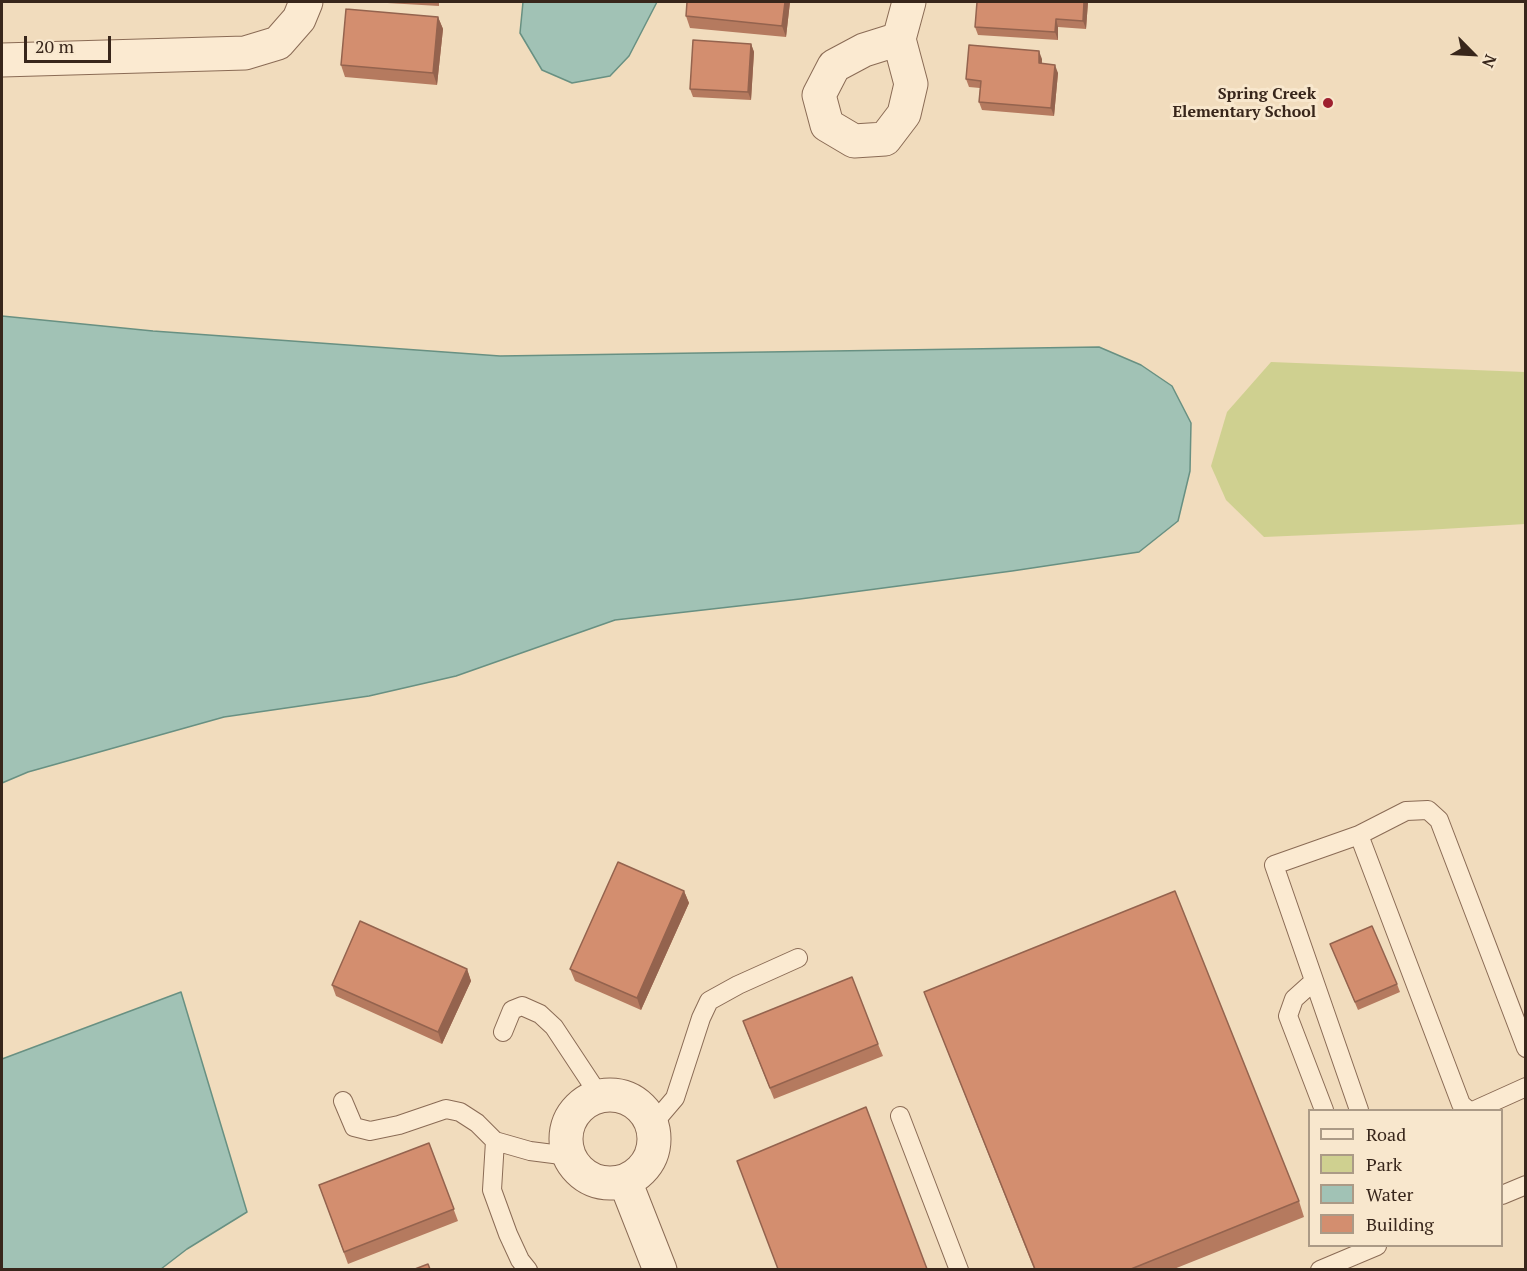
<!DOCTYPE html>
<html>
<head>
<meta charset="utf-8">
<style>
	body { margin:0 }
	#map { position:relative; width:1527px; height:1271px; overflow:hidden; background:#f1dcbd; font-family:"PT Serif",serif }
	canvas { display:block }
	.frame { position:absolute; inset:0; border:3px solid #38261b; pointer-events:none }
	.legend { position:absolute; left:1308px; top:1109px; width:195px; height:138px; box-sizing:border-box; background:#f8e7cd; border:2px solid #ab9a86; margin:0; padding:8px 10px; list-style:none; font-size:18px; color:#38261b }
	.legend li { display:flex; align-items:center; gap:12px; height:30px }
	.legend b { width:30px; border:2px solid #ab9a86 }
	.north { position:absolute; left:1443px; top:24px; width:60px; height:60px; -webkit-text-stroke:4px #f8e7cd; paint-order:stroke; rotate:114deg; font-size:16px; font-weight:700; line-height:24px; text-align:center; color:#38261b }
	.north::after { content:''; display:block; margin:auto; width:21px; height:27px; background:#38261b; clip-path:polygon(50% 0,100% 100%,50% 72%,0 100%) }
	.scale { position:absolute; left:24px; top:36px; width:87px; height:27px; box-sizing:border-box; border:3px solid #38261b; border-top:0; padding-left:8px; font-size:18px; line-height:21px; white-space:nowrap; color:#38261b; -webkit-text-stroke:4px #f8e7cd; paint-order:stroke }
</style>
</head>
<body>
<div id="map">
<canvas width="1527" height="1271"></canvas>
<div class="frame"></div>
<ul class="legend">
<li><b style="height:8px;background:#fbead1"></b>Road</li>
<li><b style="height:16px;background:#cfd090"></b>Park</li>
<li><b style="height:16px;background:#a1c2b5"></b>Water</li>
<li><b style="height:16px;background:#d38e6f"></b>Building</li>
</ul>
<div class="north">N</div>
<div class="scale">20 m</div>
</div>
<script>
const c = document.querySelector('canvas').getContext('2d');
c.lineJoin = 'round';
function fillPath(path, color) { c.fillStyle = color; c.fill(path, 'evenodd'); }
const toPath = rows => new Path2D(rows.map(r => 'M' + r).join(''));
function strokePath(path, color, width, dash) { c.strokeStyle = color; c.lineWidth = width; c.lineCap = dash ? 'butt' : 'round'; c.setLineDash(dash || []); c.stroke(path); }
function write(font, color, halo, rows, align = 'center') {
  c.font = font + ' "PT Serif",serif'; c.lineWidth = 6; c.setLineDash([]); c.textBaseline = 'middle'; c.strokeStyle = halo; c.fillStyle = color; for (const [text, x, y, turn = 0] of rows) {
    c.save(); c.translate(x, y); c.rotate((+turn || 0) * Math.PI / 180); c.textAlign = isNaN(turn) ? turn : align; if (halo) c.strokeText(text, 0, 0); c.fillText(text, 0, 0); c.restore();
  }
}
const green = toPath([
	[1271,362,1525,372,1525,524,1426,530,1264,537,1226,500,1211,466,1227,412]
]);
const water = toPath([
	[523,2,657,2,629,56,610,76,572,83,542,70,520,33,523,2],
	[2,316,153,331,500,356,1099,347,1141,365,1172,386,1191,423,1190,471,1178,521,1139,552,1012,571,800,599,615,620,456,676,369,696,224,717,28,772,2,783,2,316],
	[181,992,247,1212,187,1249,161,1269,2,1269,2,1059,181,992]
]);
const lane = toPath([
	[1359,835,1461,1104,1468,1110],
	[1314,981,1294,999,1288,1016,1324,1110],
	[503,1032,512,1010,522,1006,540,1014,554,1027,599,1095],
	[343,1101,354,1127,370,1131,399,1125,446,1109,460,1112,477,1123,495,1141,530,1151,569,1156],
	[1359,1110,1274,865,1359,835,1406,811,1428,810,1439,820,1526,1048],
	[1475,1110,1526,1087],
	[900,1116,959,1270],
	[652,1125,675,1098,701,1018,709,1001,738,985,798,958],
	[495,1141,492,1190,508,1234,520,1260,528,1270],
	[1502,1195,1526,1185],
	[1320,1270,1377,1246]
]);
const street = toPath([
	[899,39,911,84,904,114,885,139,854,141,827,125,819,95,834,66,864,50,899,39],
	[899,39,909,2],
	[2,60,245,53,278,43,299,19,306,2],
	'566 1139a44 44 0 1 1 88 0a44 44 0 1 1-88 0Z',
	[625,1181,660,1270]
]);
const wall = toPath([
	[370,2,439,2,439,6],
	[687,2,790,2,786,37,690,28,686,16],
	[1088,2,1086,29,1058,27,1058,40,978,35,975,27],
	[438,17,443,29,437,85,345,77,341,65],
	[751,44,754,52,751,100,693,97,690,89],
	[1042,59,1042,64,1058,73,1054,116,982,110,979,102,980,88,969,87,966,79],
	[684,891,689,903,641,1010,575,981,570,969],
	[1330,944,1397,984,1400,992,1358,1010],
	[467,969,471,981,442,1044,336,996,332,985],
	[924,992,1299,1201,1304,1217,1174,1269,1034,1269],
	[747,1032,878,1044,883,1056,774,1099],
	[429,1143,458,1221,348,1264,319,1185]
]);
const shadedWall = toPath([
	[785,2,790,2,786,37,782,26],
	[1084,2,1088,2,1086,29,1083,21],
	[438,17,443,29,437,85,433,73],
	[1056,19,1058,27,1058,40,1055,32],
	[751,44,754,52,751,100,748,92],
	[1039,51,1042,59,1041,71,1039,63],
	[1055,65,1058,73,1054,116,1051,108],
	[684,891,689,903,641,1010,637,998],
	[467,969,471,981,442,1044,438,1032]
]);
const building = toPath([
	[687,2,785,2,782,26,686,16,687,2],
	[977,2,1084,2,1083,21,1056,19,1055,32,975,27,977,2],
	[346,9,438,17,433,73,341,65,346,9],
	[693,40,751,44,748,92,690,89,693,40],
	[969,45,1039,51,1039,63,1055,65,1051,108,979,102,981,81,966,79,969,45],
	[618,862,684,891,637,998,570,969,618,862],
	[1175,891,1299,1201,1131,1269,1035,1269,924,992,1175,891],
	[360,921,467,969,438,1032,332,985,360,921],
	[1372,926,1397,984,1355,1002,1330,944,1372,926],
	[852,977,878,1044,770,1088,743,1021,852,977],
	[866,1107,927,1269,778,1269,737,1161,866,1107],
	[429,1143,454,1209,344,1252,319,1185,429,1143],
	[428,1264,430,1269,415,1269,428,1264]
]);
const markers = [
	[1328,103,6,"#9e202f"]
];
const poiNames = [
	["Spring Creek",1316,94],
	["Elementary School",1316,112]
];
fillPath(green, '#cfd090');
fillPath(water, '#a1c2b5');
strokePath(water, '#689082', 1.5);
strokePath(lane, '#8a6b55', 20);
strokePath(street, '#8a6b55', 35);
strokePath(lane, '#fbead1', 18);
strokePath(street, '#fbead1', 33);
fillPath(wall, '#b57a5f');
fillPath(shadedWall, '#94634e');
fillPath(building, '#d38e6f');
strokePath(building, '#94634e', 1.5);
for (const [x, y, r, color] of markers) { const dot = new Path2D(); dot.arc(x, y, r, 0, 2 * Math.PI); c.fillStyle = color; c.fill(dot); strokePath(dot, '#f8e7cd', 2); }
write('bold 16px', '#38261b', '#f8e7cd', poiNames, 'right');
</script>
</body>
</html>
